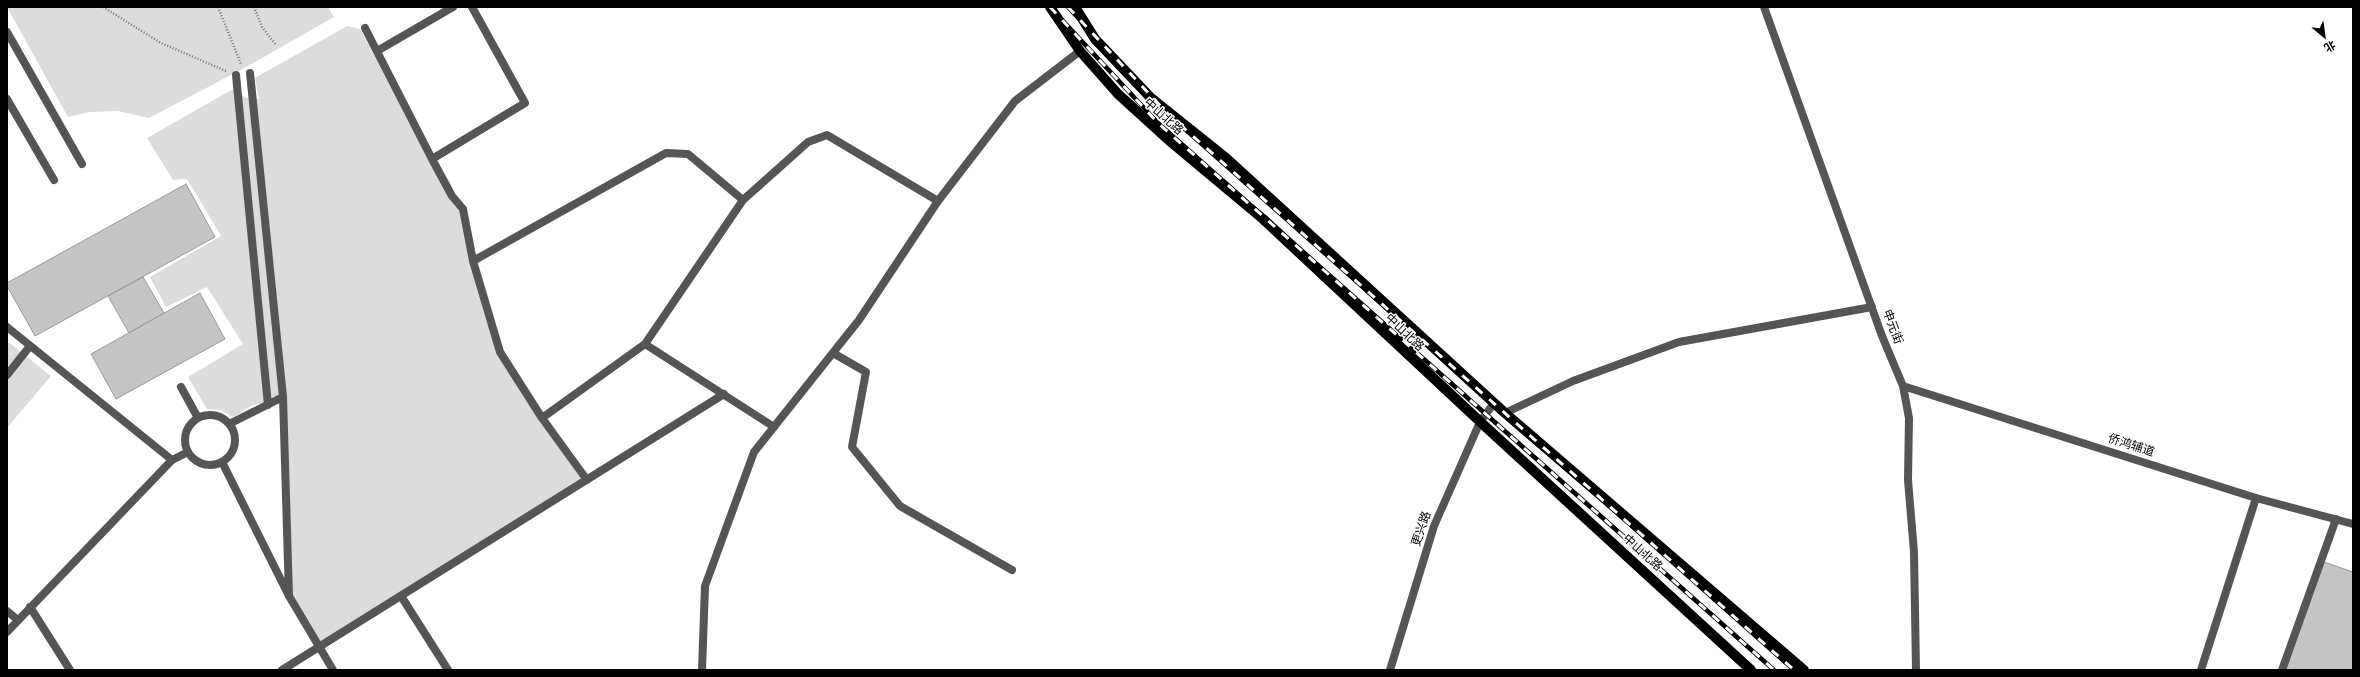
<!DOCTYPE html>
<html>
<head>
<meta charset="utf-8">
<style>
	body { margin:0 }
	#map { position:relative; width:2360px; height:677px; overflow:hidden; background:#fff; font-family:Poppins,"Noto Sans SC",sans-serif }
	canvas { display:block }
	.frame { position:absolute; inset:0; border:8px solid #000; pointer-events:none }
	.north { position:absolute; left:2304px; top:16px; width:40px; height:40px; -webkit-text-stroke:3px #fff; paint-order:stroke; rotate:151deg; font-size:11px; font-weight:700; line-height:16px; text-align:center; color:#000 }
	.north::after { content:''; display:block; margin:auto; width:14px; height:18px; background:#000; clip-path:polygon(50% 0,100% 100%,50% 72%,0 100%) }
</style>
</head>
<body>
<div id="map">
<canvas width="2360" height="677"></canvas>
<div class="frame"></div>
<div class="north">北</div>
</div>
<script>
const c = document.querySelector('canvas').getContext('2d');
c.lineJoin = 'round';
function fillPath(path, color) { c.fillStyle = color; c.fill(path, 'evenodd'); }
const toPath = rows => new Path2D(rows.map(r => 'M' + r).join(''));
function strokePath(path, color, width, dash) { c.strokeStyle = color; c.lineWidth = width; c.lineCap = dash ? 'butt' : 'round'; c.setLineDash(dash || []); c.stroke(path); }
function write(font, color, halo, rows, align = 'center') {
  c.font = font + ' Poppins,"Noto Sans SC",sans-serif'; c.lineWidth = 3; c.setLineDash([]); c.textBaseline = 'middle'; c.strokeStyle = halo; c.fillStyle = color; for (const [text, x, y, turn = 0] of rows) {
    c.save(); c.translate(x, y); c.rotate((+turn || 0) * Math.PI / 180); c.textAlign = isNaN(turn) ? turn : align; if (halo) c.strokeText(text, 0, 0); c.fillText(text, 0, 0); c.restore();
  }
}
const green = toPath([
	[7,7,328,7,334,17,250,65,149,118,118,111,90,112,68,117],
	[347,26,360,29,452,196,463,209,500,352,587,480,319,647,289,596,283,397,251,406,233,417,221,410,207,409,188,377,243,344,207,287,166,307,150,277,221,236,187,179,173,180,147,138,233,89,246,98,259,99,255,78],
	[7,341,51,376,7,428]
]);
const building = toPath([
	[186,184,215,237,35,336,7,286,7,283,186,184],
	[143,277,164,313,129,333,108,296,143,277],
	[200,293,225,339,116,399,91,354,200,293],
	[2321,561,2353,572,2353,670,2286,670,2321,561]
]);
const path = toPath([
	[103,7,161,43,226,71],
	[218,7,241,64],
	[254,7,262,27,276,45]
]);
const service = toPath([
	[365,28,432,159,452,196,463,209,473,261,500,352,542,418,587,480],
	[7,32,82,164],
	[377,51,453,7],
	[250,73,283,397,289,596],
	[236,75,268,405],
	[7,99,54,180],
	[432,159,525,103,472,7],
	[473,261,666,153,688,154,743,200,808,142,827,135,938,201],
	[7,327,172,460],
	[645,344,774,427],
	[7,375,30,346],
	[181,387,198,418],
	'185 440a25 25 0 1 1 50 0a25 25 0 1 1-50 0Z',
	[542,418,645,344,743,200],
	[229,424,283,397],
	[222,462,289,596,333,670],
	[401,596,448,670],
	[30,607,70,670],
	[7,611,18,620],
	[7,632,172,460,188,452],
	[282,670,724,394],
	[2201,670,2256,498],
	[2282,670,2336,519]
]);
const minor = toPath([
	[833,353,866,372,852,447,900,506,1012,570],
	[1505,413,1573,381,1679,342,1872,307],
	[702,670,705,586,754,452,859,320,938,201,1015,101,1080,51],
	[1390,670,1434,526,1480,422,1494,403]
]);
const tertiary = toPath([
	[1764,7,1882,336,1903,386,1909,418,1908,480,1914,552,1916,670],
	[1903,386,2256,498,2353,524]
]);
const primary = toPath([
	[1050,7,1080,51,1118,94,1172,143,1263,219,1488,429,1751,670],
	[1075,7,1095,39,1151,98,1226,158,1505,413,1804,670]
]);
const rail = toPath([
	[1050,7,1158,123,1774,670],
	[1068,7,1168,114,1794,670]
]);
const streetNames = [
	["中山北路",1163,117,42],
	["申元街",1892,327,69],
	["中山北路",1404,333,43],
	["侨鸿辅道",2131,446,18],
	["更兴路",1422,529,-71],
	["中山北路",1642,553,42]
];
fillPath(green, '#dcdcdc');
fillPath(building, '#c4c4c4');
strokePath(building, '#999', 1);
strokePath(path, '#777', 2.5, [1, 2]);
strokePath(service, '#555', 8);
strokePath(minor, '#555', 8);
strokePath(tertiary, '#555', 8);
strokePath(primary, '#000', 10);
strokePath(rail, '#000', 4.5);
strokePath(rail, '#fff', 3, [9]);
write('12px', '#000', '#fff', streetNames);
</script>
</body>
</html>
